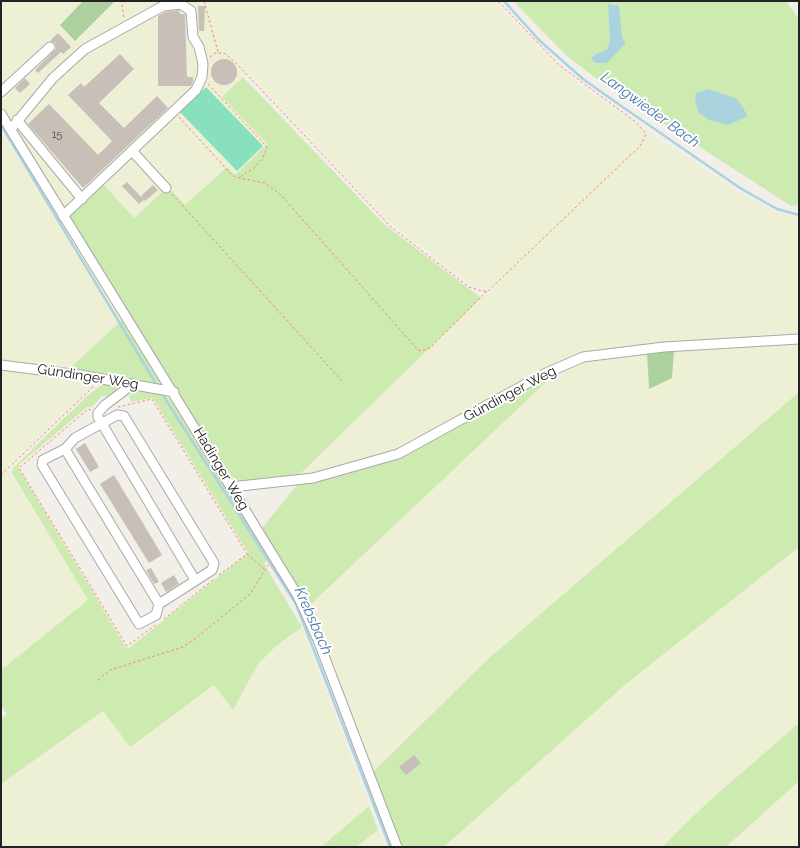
<!DOCTYPE html>
<html>
<head>
<meta charset="utf-8">
<style>
	body { margin:0 }
	#map { position:relative; width:800px; height:848px; overflow:hidden; background:#f2efe9; font-family:Raleway,sans-serif }
	canvas { display:block }
	.frame { position:absolute; inset:0; border:2px solid #222; pointer-events:none }
</style>
</head>
<body>
<div id="map">
<canvas width="800" height="848"></canvas>
<div class="frame"></div>
</div>
<script>
const c = document.querySelector('canvas').getContext('2d');
c.lineJoin = 'round';
function fillPath(path, color) { c.fillStyle = color; c.fill(path, 'evenodd'); }
const toPath = rows => new Path2D(rows.map(r => 'M' + r).join(''));
function strokePath(path, color, width, dash) { c.strokeStyle = color; c.lineWidth = width; c.lineCap = dash ? 'butt' : 'round'; c.setLineDash(dash || []); c.stroke(path); }
function write(font, color, halo, rows, align = 'center') {
  c.font = font + ' Raleway,sans-serif'; c.lineWidth = 4; c.setLineDash([]); c.textBaseline = 'middle'; c.strokeStyle = halo; c.fillStyle = color; for (const [text, x, y, turn = 0] of rows) {
    c.save(); c.translate(x, y); c.rotate((+turn || 0) * Math.PI / 180); c.textAlign = isNaN(turn) ? turn : align; if (halo) c.strokeText(text, 0, 0); c.fillText(text, 0, 0); c.restore();
  }
}
const farmland = toPath([
	[1,1,83,1,60,24,75,41,115,1,494,1,532,42,586,90,739,193,778,213,799,217,799,334,662,344,579,356,398,451,320,472,298,476,481,298,496,287,494,285,487,289,480,288,471,284,387,220,248,73,222,97,267,144,235,175,226,167,185,206,168,187,134,218,68,216,1,108],
	[1,132,124,318,68,370,1,361],
	[799,343,799,392,487,660,372,773,309,606,561,368,585,359,647,352,649,388,674,350],
	[1,369,96,382,7,467,88,600,1,670],
	[799,547,799,723,708,802,662,847,444,847,626,684],
	[302,627,369,806,321,847,1,847,1,784,102,710,130,746,214,684,233,710,258,664,276,646],
	[799,781,799,847,726,847],
	[378,830,385,847,356,847]
]);
const grass = toPath([
	[513,1,786,1,799,19,799,205,791,206,607,87,566,55],
	[243,77,384,224,481,298,298,476,242,483,228,474,68,216,104,185,134,218,168,187,185,205,227,167,235,175,267,144,222,97],
	[124,318,166,387,68,370],
	[561,368,309,606,262,528,297,485,399,458,530,387],
	[104,383,118,387,120,391,115,395,102,396,92,407,87,407,19,465,19,469,126,647,129,648,248,553,153,398,131,402,129,396,134,392,150,392,166,396,174,404,270,555,264,564,302,627,276,646,258,664,233,710,214,685,130,747,103,711,1,784,1,719,7,714,1,705,1,670,88,600,12,473,13,468,87,396],
	[799,392,799,547,626,684,444,847,401,847,372,773,487,660],
	[799,723,799,781,726,847,662,847,708,802],
	[369,806,378,830,356,847,321,847]
]);
const forest = toPath([
	[83,1,115,1,75,41,60,25],
	[674,350,672,378,649,389,647,352]
]);
const pitch = toPath([
	[206,87,263,146,237,171,180,112]
]);
const water = toPath([
	[608,4,619,6,622,38,626,43,607,63,595,63,591,58,596,54,607,50,610,40],
	[709,89,737,99,748,116,728,125,709,120,699,113,695,101,696,93]
]);
const stream = toPath([
	[504,1,539,40,583,79,614,101,740,188,777,209,799,215],
	[1,125,155,382],
	[164,397,296,604,390,847]
]);
const building = toPath([
	[198,6,205,6,204,31,199,31],
	[179,10,180,14,185,14,187,77,193,77,193,82,191,86,158,86,158,16,165,12],
	[58,33,71,47,63,54,61,52,38,73,35,70,56,49,55,43,50,41],
	[120,54,134,69,99,103,124,128,157,96,168,108,83,188,28,124,49,104,98,155,112,141,68,95,81,83,84,87],
	'211 72a13 13 0 1 1 26 0a13 13 0 1 1-26 0Z',
	[25,78,30,84,20,93,15,88],
	[127,182,144,200,139,204,122,186],
	[153,185,158,190,145,201,141,196],
	[85,443,99,467,90,472,76,449],
	[114,475,162,555,149,563,100,484],
	[151,568,159,582,154,584,146,570],
	[174,575,179,584,166,592,161,583],
	[414,755,421,763,406,775,399,767]
]);
const path = toPath([
	[204,1,218,52],
	[124,17,122,6,125,1],
	[210,57,215,53,224,53,235,62,391,227,469,287,482,291,488,291,640,146,646,134,637,123,559,65,498,1],
	[208,84,267,147,263,158,254,168,240,177],
	[179,117,231,174,235,177,265,183,281,195,418,350,422,351,430,348,487,291],
	[172,194,342,381],
	[118,407,152,399,247,554],
	[91,410,88,409,19,468,127,646,157,624],
	[1,475,94,386],
	[219,575,247,554,265,570],
	[164,619,214,579],
	[98,680,110,670,183,647,196,638,250,594,268,565]
]);
const minor = toPath([
	[1,92,50,47],
	[1,114,298,596,318,640,397,847],
	[17,120,82,199],
	[11,129,53,78,85,49,163,6,181,4,191,11,193,37,199,47,203,64,202,77,196,90,63,216],
	[133,152,166,188],
	[1,365,80,375,174,392],
	[133,384,105,405,98,413,98,417,195,580],
	[65,449,43,460,42,465,139,624,156,615,159,604,212,570,214,563,124,416,117,415,75,438,65,449,159,604],
	[231,487,313,478,398,454,544,374,583,357,664,347,799,339]
]);
const numberNames = [
	["15",57,135]
];
const streetNames = [
	["Gündinger Weg",88,377,9],
	["Gündinger Weg",510,394,-28],
	["Hadinger Weg",221,469,59]
];
const waterNames = [
	["Langwieder Bach",650,110,36],
	["Krebsbach",313,621,66]
];
fillPath(farmland, '#eef0d5');
fillPath(grass, '#cdebb0');
fillPath(forest, '#add19e');
fillPath(pitch, '#88e0be');
fillPath(water, '#aad3df');
strokePath(stream, '#aad3df', 2.5);
fillPath(building, '#c7bfb8');
strokePath(minor, '#a9a9a9', 11);
strokePath(path, '#fa8072', 1, [2.5, 2.5]);
strokePath(minor, '#fff', 9);
write('11px', '#4b4948', null, numberNames);
write('14px', '#222', '#fff', streetNames);
write('italic 15px', '#4a7aab', '#fff', waterNames);
</script>
</body>
</html>
